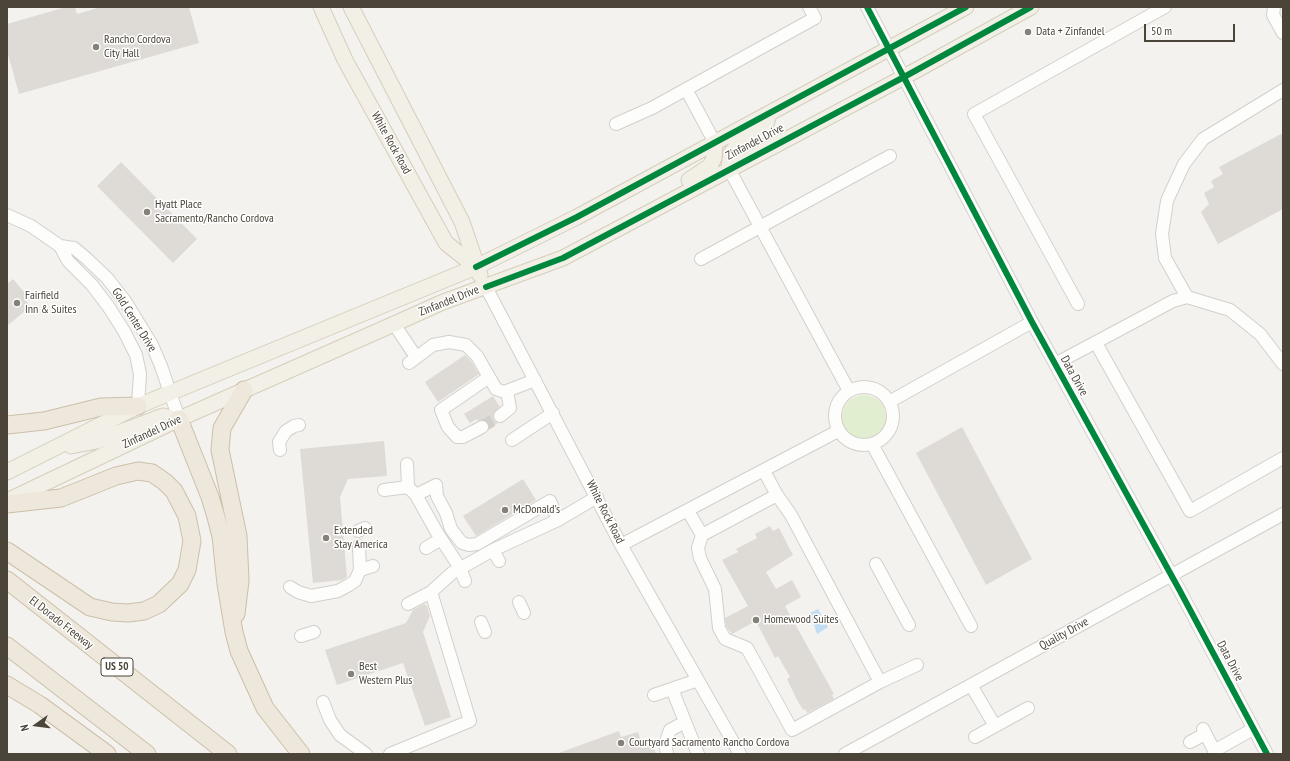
<!DOCTYPE html>
<html>
<head>
<meta charset="utf-8">
<style>
	body { margin:0 }
	#map { position:relative; width:1290px; height:761px; overflow:hidden; background:#f4f2ee; font-family:"PT Sans Narrow",sans-serif }
	canvas { display:block }
	.frame { position:absolute; inset:0; border:8px solid #4b4439; pointer-events:none }
	.north { position:absolute; left:16px; top:705px; width:40px; height:40px; -webkit-text-stroke:3px #fff; paint-order:stroke; rotate:256deg; font-size:11px; font-weight:700; line-height:16px; text-align:center; color:#4b4439 }
	.north::after { content:''; display:block; margin:auto; width:14px; height:18px; background:#4b4439; clip-path:polygon(50% 0,100% 100%,50% 72%,0 100%) }
	.scale { position:absolute; left:1144px; top:24px; width:91px; height:18px; box-sizing:border-box; border:2px solid #4b4439; border-top:0; padding-left:5px; font-size:12px; line-height:14px; white-space:nowrap; color:#4b4439; -webkit-text-stroke:3px #fff; paint-order:stroke }
</style>
</head>
<body>
<div id="map">
<canvas width="1290" height="761"></canvas>
<div class="frame"></div>
<div class="north">N</div>
<div class="scale">50 m</div>
</div>
<script>
const c = document.querySelector('canvas').getContext('2d');
c.lineJoin = 'round';
function fillPath(path, color) { c.fillStyle = color; c.fill(path, 'evenodd'); }
const toPath = rows => new Path2D(rows.map(r => 'M' + r).join(''));
function strokePath(path, color, width, dash) { c.strokeStyle = color; c.lineWidth = width; c.lineCap = dash ? 'butt' : 'round'; c.setLineDash(dash || []); c.stroke(path); }
function write(font, color, halo, rows, align = 'center') {
  c.font = font + ' "PT Sans Narrow",sans-serif'; c.lineWidth = 3; c.setLineDash([]); c.textBaseline = 'middle'; c.strokeStyle = halo; c.fillStyle = color; for (const [text, x, y, turn = 0] of rows) {
    c.save(); c.translate(x, y); c.rotate((+turn || 0) * Math.PI / 180); c.textAlign = isNaN(turn) ? turn : align; if (halo) c.strokeText(text, 0, 0); c.fillText(text, 0, 0); c.restore();
  }
}
const green = toPath([
	'842 417a22 22 0 1 1 44 0a22 22 0 1 1-44 0Z'
]);
const water = toPath([
	[818,609,828,627,817,634,810,613]
]);
const building = toPath([
	[66,7,75,7,77,14,101,7,189,7,199,43,19,94,7,51,7,24],
	[1283,133,1283,209,1218,244,1201,212,1209,204,1204,193,1214,187,1211,181,1223,174,1219,167],
	[121,162,197,239,173,263,97,186],
	[13,279,29,298,26,300,30,307,7,326,7,284],
	[465,355,471,361,479,374,438,402,425,382],
	[493,396,500,407,493,414,494,420,498,423,489,428,488,423,483,420,478,421,477,419,470,423,464,414],
	[962,427,1032,559,986,585,916,453],
	[384,441,387,476,348,479,340,497,347,577,342,580,313,583,300,449],
	[523,479,536,500,476,536,463,516],
	[770,526,773,531,779,528,793,555,766,572,776,589,792,580,801,597,785,606,834,694,832,695,834,699,807,713,805,709,803,710,796,698,787,679,790,677,778,656,775,658,756,621,732,634,726,626,725,618,748,606,722,560,738,552,736,549,757,538,755,534],
	[424,604,427,606,430,616,423,632,451,717,425,726,403,663,337,685,325,650,406,623,413,610],
	[619,731,621,737,638,732,641,741,650,739,656,754,556,754]
]);
const minorTunnel = toPath([
	[482,427,500,416]
]);
const minor = toPath([
	[867,7,1032,322,1180,591,1267,754],
	[1274,7,1273,15,1283,33],
	[686,89,715,143],
	[616,124,652,108,815,18,809,7],
	[729,169,849,391],
	[7,215,31,226,60,246,68,261,92,285,108,306,124,331,136,355,140,374,138,406],
	[60,246,74,248,86,258,107,278,125,301,152,345,161,366,179,419],
	[701,259,890,156],
	[486,287,621,545,740,754],
	[1187,297,1165,258,1162,234,1167,201,1170,194,1184,164,1203,139,1283,90],
	[1078,304,974,114,1165,7],
	[394,324,416,357],
	[1096,343,1190,511,1283,458],
	[409,363,433,345,449,342,466,345,477,356,496,389,504,392,535,380],
	[1055,364,1173,301,1187,297,1230,310,1260,334,1283,364],
	'835 416a29 29 0 1 1 58 0a29 29 0 1 1-58 0Z',
	[889,402,1032,322],
	[500,416,510,408,507,391],
	[482,427,463,437,457,437,448,427,441,410,489,377],
	[512,440,553,413],
	[872,444,971,626],
	[280,450,279,442,286,431,294,426,299,425],
	[407,464,408,487],
	[764,471,777,495],
	[384,490,408,487,416,495,436,531,460,568,465,581],
	[416,495,436,485,437,496,446,513,451,529,462,543,469,545,477,544,550,501,558,520],
	[688,511,702,535,777,495,791,515,880,682,917,665],
	[358,531,365,528],
	[702,535,698,548,700,558,715,589,719,628,725,639,747,648,792,730,880,682],
	[621,545,838,431],
	[426,548,441,539],
	[493,550,499,561],
	[876,564,909,625],
	[360,570,373,566],
	[290,587,298,592,311,596,338,591,349,585,355,581,360,570,359,546],
	[519,602,524,613],
	[408,604,431,592,452,573,493,550,558,520,597,497],
	[481,622,485,632],
	[301,636,314,632],
	[971,685,995,726],
	[672,689,698,754],
	[654,695,698,680],
	[323,702,330,720,340,735,366,754],
	[1203,729,1216,754],
	[975,737,1028,708],
	[1190,742,1205,734],
	[1214,751,1253,729],
	[667,753,665,744,670,730,685,722],
	[390,754,470,721,431,592],
	[845,754,1283,514]
]);
const major = toPath([
	[321,7,345,60,446,243,476,267],
	[351,7,462,222,480,275],
	[729,169,731,153,739,144,765,128,769,114],
	[689,180,710,166,714,158,715,143],
	[71,446,97,441,163,416,171,418],
	[7,472,138,406,476,267,577,217,966,7],
	[7,501,179,419,394,324,443,302,563,258,904,77,1031,7]
]);
const highway = toPath([
	[179,419,210,497,216,517,221,536,226,584,234,632,239,651,265,708,301,754],
	[7,425,44,421,101,407,138,406],
	[7,504,61,498,116,476,138,471,152,473,165,482,174,491,187,516,192,541,187,570,180,584,159,604,144,611,128,613,112,612,90,607,7,551],
	[7,580,228,754],
	[236,614,240,581,238,536,220,450,222,428,244,390],
	[7,646,147,754],
	[7,685,40,705,107,754]
]);
const cycleway = toPath([
	[867,7,1032,322,1180,591,1267,754],
	[476,267,577,217,966,7],
	[486,287,563,258,904,77,1031,7]
]);
const markers = [
	[1028,32,4,"#868178"],
	[96,47,4,"#868178"],
	[147,212,4,"#868178"],
	[17,303,4,"#868178"],
	[505,510,4,"#868178"],
	[326,538,4,"#868178"],
	[756,620,4,"#868178"],
	[351,674,4,"#868178"],
	[621,743,4,"#868178"]
];
const shields = [
	[117,667,32]
];
const shieldNames = [
	["US 50",117,667]
];
const poiNames = [
	["Data + Zinfandel",1036,32],
	["Rancho Cordova",104,40],
	["City Hall",104,54],
	["Hyatt Place",155,205],
	["Sacramento/Rancho Cordova",155,219],
	["Fairfield",25,296],
	["Inn & Suites",25,310],
	["McDonald's",513,510],
	["Extended",334,531],
	["Stay America",334,545],
	["Homewood Suites",764,620],
	["Best",359,667],
	["Western Plus",359,681],
	["Courtyard Sacramento Rancho Cordova",629,743]
];
const streetNames = [
	["Zinfandel Drive",755,142,-28],
	["White Rock Road",391,143,61],
	["Zinfandel Drive",449,301,-22],
	["Gold Center Drive",134,320,58],
	["Data Drive",1074,376,61],
	["Zinfandel Drive",152,432,-25],
	["White Rock Road",605,512,63],
	["El Dorado Freeway",61,623,38],
	["Quality Drive",1064,634,-29],
	["Data Drive",1230,661,62]
];
fillPath(green, '#e1eecf');
fillPath(water, '#c0ddf1');
fillPath(building, '#dedbd6');
strokePath(minorTunnel, '#d2cfca', 12, [12, 6]);
strokePath(minor, '#d2d0cb', 14);
strokePath(major, '#d6cebb', 17);
strokePath(highway, '#ccbfa9', 19);
strokePath(minor, '#fdfdfc', 12);
strokePath(major, '#f2efe6', 15);
strokePath(highway, '#ede8db', 17);
strokePath(cycleway, '#00873e', 6);
for (const [x, y, r, color] of markers) { const dot = new Path2D(); dot.arc(x, y, r, 0, 2 * Math.PI); c.fillStyle = color; c.fill(dot); strokePath(dot, '#fff', 1.5); }
for (const [x, y, w] of shields) { const box = new Path2D(); box.roundRect(x - w / 2, y - 9, w, 18, 3); c.fillStyle = '#fff'; c.fill(box); strokePath(box, '#4b4439', 1); }
write('bold 11px', '#4b4439', null, shieldNames);
write('12px', '#4b4439', '#fff', poiNames, 'left');
write('12px', '#4b4439', '#fff', streetNames);
</script>
</body>
</html>
